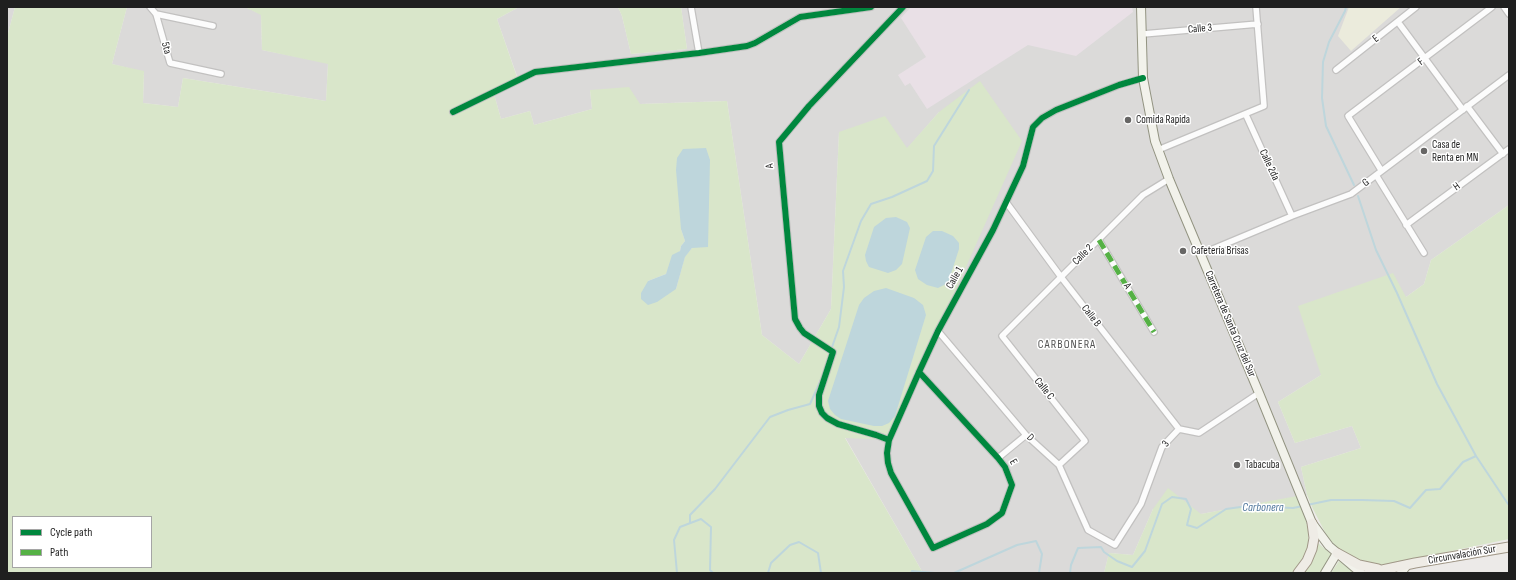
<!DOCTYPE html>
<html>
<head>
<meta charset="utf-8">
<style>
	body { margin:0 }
	#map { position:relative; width:1516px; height:580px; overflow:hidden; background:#eceae8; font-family:"Sofia Sans Condensed",sans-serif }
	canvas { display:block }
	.frame { position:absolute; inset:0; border:8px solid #1f1f1f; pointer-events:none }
	.legend { position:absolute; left:12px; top:516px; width:140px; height:52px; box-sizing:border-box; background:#fff; border:1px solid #a5a5a5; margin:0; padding:5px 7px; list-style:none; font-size:12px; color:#1f1f1f }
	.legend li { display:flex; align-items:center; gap:8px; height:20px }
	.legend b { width:20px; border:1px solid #a5a5a5 }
</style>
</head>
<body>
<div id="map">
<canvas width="1516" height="580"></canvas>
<div class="frame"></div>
<ul class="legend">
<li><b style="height:5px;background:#00873e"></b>Cycle path</li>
<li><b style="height:5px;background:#55b145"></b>Path</li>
</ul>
</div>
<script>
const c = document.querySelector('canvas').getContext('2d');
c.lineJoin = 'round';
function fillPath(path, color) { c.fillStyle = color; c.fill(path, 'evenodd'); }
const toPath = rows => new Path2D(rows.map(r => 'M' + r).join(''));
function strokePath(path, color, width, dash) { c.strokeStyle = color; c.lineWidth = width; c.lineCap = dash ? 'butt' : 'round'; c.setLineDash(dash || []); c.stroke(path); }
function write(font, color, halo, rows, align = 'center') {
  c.font = font + ' "Sofia Sans Condensed",sans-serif'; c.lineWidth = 3; c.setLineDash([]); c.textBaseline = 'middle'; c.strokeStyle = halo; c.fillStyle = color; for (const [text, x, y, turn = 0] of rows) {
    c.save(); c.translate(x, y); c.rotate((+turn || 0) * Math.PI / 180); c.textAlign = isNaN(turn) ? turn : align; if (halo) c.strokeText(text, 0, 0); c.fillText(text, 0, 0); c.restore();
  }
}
const residential = toPath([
	[7,7,15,7,7,37],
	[127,7,245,7,261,14,262,50,328,63,326,101,183,78,178,107,143,103,144,72,112,64],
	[519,7,618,7,622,16,631,54,687,49,681,7,1509,7,1509,205,1431,260,1424,284,1406,297,1321,375,1278,402,1295,443,1352,426,1361,448,1301,467,1307,495,1201,514,1153,509,1133,555,1109,553,1104,573,923,573,845,437,939,112,907,149,839,132,831,309,799,364,762,335,727,101,640,104,590,90,592,109,534,125,530,111,501,119,494,94,517,76,497,19]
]);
const industrial = toPath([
	[911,7,1132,7,1133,12,1076,56,1028,45,927,109,910,83,905,86,898,75,926,57,901,18]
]);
const farmland = toPath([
	[1349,7,1401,7,1351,51,1338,36]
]);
const grass = toPath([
	[15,7,127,7,112,64,144,71,143,103,178,107,183,78,326,101,328,64,262,50,261,15,245,7,519,7,497,19,517,77,494,94,501,119,530,111,534,125,592,109,590,90,629,87,640,104,727,101,762,335,799,364,831,309,839,132,885,116,907,148,939,112,980,81,1022,141,889,440,845,438,923,573,7,573,7,37],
	[681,229,692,248,685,256,676,289,648,281,666,274,680,251,681,246,685,241],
	[13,517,151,517,151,567,13,567],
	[618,7,681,7,687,49,631,54,622,16],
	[1509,205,1509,539,1380,566,1357,560,1339,550,1327,536,1313,509,1307,495,1301,467,1361,448,1352,426,1295,443,1278,402,1321,375,1298,306,1393,273,1406,297,1424,284,1431,260],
	[1168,488,1201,514,1297,496,1304,513,1308,530,1309,546,1302,560,1292,573,1104,573,1109,553,1133,555,1153,509],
	[1317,542,1333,556,1322,573,1304,573,1312,561],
	[1339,561,1353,572,1331,573]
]);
const water = toPath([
	[706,148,710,160,708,247,692,248,685,257,676,289,657,302,648,305,641,299,641,293,648,281,666,274,672,255,680,251,681,246,685,241,681,229,676,170,677,158,683,149],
	[896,217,907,222,910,228,902,264,896,270,888,273,869,267,866,261,865,255,874,227,886,218],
	[933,231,942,231,953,236,959,243,959,249,948,283,938,288,927,285,918,279,915,270,926,237],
	[886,288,914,298,923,305,926,315,895,416,889,423,882,426,874,426,841,419,835,415,830,409,828,401,859,305,864,298,874,291]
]);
const stream = toPath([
	[1346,7,1345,11,1329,42,1323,62,1322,98,1326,126,1354,185],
	[1358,196,1376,250,1397,293,1437,384,1476,456],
	[831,350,839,327,844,287,843,271,861,221,871,204,892,197,927,181,933,171,934,146,969,90],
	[1307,505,1331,500,1362,500,1394,501,1410,508,1426,490,1440,489,1463,462,1476,456,1508,504,1509,504],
	[690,523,690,515,715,489,770,417,788,410,810,404,823,375],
	[677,573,674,540,680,527,701,519,711,527,710,570,713,573],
	[768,573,771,563,790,545,799,542,818,553,821,573],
	[911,573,912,571,935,573],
	[954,573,1017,545,1036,541,1042,554,1039,573],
	[1070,573,1071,565,1078,548,1101,547,1104,552,1117,561,1132,567,1145,551,1162,504,1172,497,1186,499,1191,509,1187,525,1197,528,1226,509,1248,506,1293,508,1303,506]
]);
const minor = toPath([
	[150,7,156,14,170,63,221,74],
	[691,7,699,53],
	[1504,7,1509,14],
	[156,14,213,26],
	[1398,22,1463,110],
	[1143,34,1258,24],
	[1336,70,1416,7],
	[1467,106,1503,154],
	[453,112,535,72,699,53,747,46,755,43,800,17,871,7],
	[1246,115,1292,216],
	[1158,150,1264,106,1256,7],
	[1381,170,1348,116,1492,7],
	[1376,175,1424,253],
	[1006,202,1061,277,1179,429],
	[1406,225,1509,149],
	[1099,240,1154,332],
	[1201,254,1292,216,1351,194,1509,75],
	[938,331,1026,435,1059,465,1088,530,1115,545,1141,504,1162,447,1179,429,1199,433,1259,393],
	[919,372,998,458,1005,467,1012,485,1002,513,987,524,933,548,891,473,888,463,887,453,889,440,919,372,938,331,993,230,1023,166,1033,127,1042,118,1056,110,1119,85,1143,78],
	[889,440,876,435,838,424,827,418,822,413,819,406,819,395,833,352,804,333,800,328,795,319,779,142,809,106,903,7],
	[998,458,1026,435],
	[1059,465,1085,441,1002,336,1143,195,1169,179]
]);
const secondary = toPath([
	[1141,7,1143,78,1155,141,1169,179,1259,393,1312,523,1329,546,1361,573],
	[1325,573,1337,553],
	[1401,573,1407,565]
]);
const primary = toPath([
	[1337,553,1359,565,1378,569],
	[1298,573,1307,561,1312,549,1314,538,1312,523],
	[1368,573,1415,563,1509,547]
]);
const quiet = toPath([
	[1099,240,1154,332]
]);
const cycleway = toPath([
	[453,112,535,72,699,53,747,46,755,43,800,17,871,7],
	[919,372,998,458,1005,467,1012,485,1002,513,987,524,933,548,891,473,888,463,887,453,889,440,919,372,938,331,993,230,1023,166,1033,127,1042,118,1056,110,1119,85,1143,78],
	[889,440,876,435,838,424,827,418,822,413,819,406,819,395,833,352,804,333,800,328,795,319,779,142,809,106,903,7]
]);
const markers = [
	[1128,120,4,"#676665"],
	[1424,151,4,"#676665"],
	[1183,251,4,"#676665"],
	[1237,465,4,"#676665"]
];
const streetNames = [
	["Calle 3",1200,29,-5],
	["E",1376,39,-37],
	["5ta",166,48,75],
	["F",1421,62,-37],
	["Calle 2da",1269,165,65],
	["A",770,166,-96],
	["G",1366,183,-37],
	["H",1457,187,-36],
	["Calle 2",1083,255,-45],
	["Calle 1",955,278,-61],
	["A",1127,286,59],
	["Calle B",1091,316,52],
	["Carretera de Santa Cruz del Sur",1230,324,67],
	["Calle C",1044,389,51],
	["D",1030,438,44],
	["3",1166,444,-52],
	["E",1013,462,60],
	["Circunvalación Sur",1462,555,-10]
];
const poiNames = [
	["Comida Rapida",1136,120],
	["Casa de",1432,145],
	["Renta en MN",1432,158],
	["Cafetería Brisas",1191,251],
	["Tabacuba",1245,465]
];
const neighbourhoodNames = [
	["CARBONERA",1067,345]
];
const waterNames = [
	["Carbonera",1263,508]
];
fillPath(residential, '#dbdad9');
fillPath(industrial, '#e9e0e6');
fillPath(farmland, '#ebebdc');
fillPath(grass, '#d9e6ca');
fillPath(water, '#bed6dc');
strokePath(stream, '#bed6dc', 2);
strokePath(minor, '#c2c1c0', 8);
strokePath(secondary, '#939482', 10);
strokePath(primary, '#a09787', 11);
strokePath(minor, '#fcfcfc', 5.5);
strokePath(secondary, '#f2f2eb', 8);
strokePath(primary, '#efece6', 9);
strokePath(quiet, '#55b145', 5, [10, 5]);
strokePath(cycleway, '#00873e', 6);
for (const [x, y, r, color] of markers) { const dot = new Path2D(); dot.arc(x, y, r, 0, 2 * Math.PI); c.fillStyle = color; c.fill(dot); strokePath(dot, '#fff', 1.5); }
write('11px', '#1f1f1f', '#fff', streetNames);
write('11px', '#1f1f1f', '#fff', poiNames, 'left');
c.letterSpacing = '1px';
write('12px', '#525252', '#fff', neighbourhoodNames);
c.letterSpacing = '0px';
write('italic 12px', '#52789d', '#fff', waterNames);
</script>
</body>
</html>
